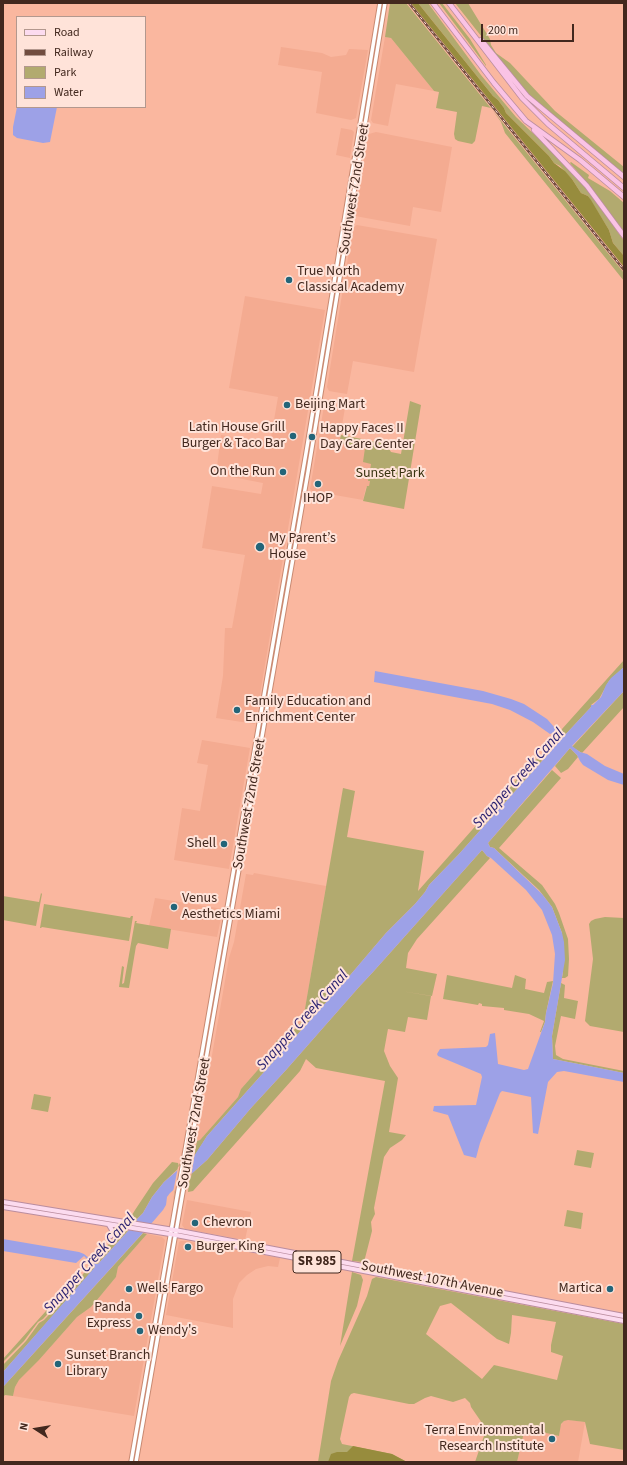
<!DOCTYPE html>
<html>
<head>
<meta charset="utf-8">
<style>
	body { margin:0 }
	#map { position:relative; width:627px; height:1465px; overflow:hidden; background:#fab79f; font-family:"Source Sans 3",sans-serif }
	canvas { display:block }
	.frame { position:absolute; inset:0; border:4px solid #42281e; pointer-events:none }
	.legend { position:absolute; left:16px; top:16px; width:130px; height:92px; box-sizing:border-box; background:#ffe3d9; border:1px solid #b3988e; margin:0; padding:5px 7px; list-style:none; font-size:12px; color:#42281e }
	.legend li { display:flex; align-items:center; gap:8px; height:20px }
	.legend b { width:20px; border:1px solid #b3988e }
	.north { position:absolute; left:16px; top:1409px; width:40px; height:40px; -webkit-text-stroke:3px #ffe3d9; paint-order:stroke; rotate:282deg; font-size:11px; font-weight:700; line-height:16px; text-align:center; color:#42281e }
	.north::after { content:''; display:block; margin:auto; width:14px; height:18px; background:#42281e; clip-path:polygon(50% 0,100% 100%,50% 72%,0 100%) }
	.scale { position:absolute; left:481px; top:24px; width:93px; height:18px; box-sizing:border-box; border:2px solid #42281e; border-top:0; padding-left:5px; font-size:12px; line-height:14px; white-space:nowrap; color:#42281e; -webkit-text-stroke:3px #ffe3d9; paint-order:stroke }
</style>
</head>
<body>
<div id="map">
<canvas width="627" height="1465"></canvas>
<div class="frame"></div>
<ul class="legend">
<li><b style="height:5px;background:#fcdbef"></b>Road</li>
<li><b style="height:5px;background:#724d40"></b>Railway</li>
<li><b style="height:11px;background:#b2aa6f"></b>Park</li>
<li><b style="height:11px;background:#9da1e7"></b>Water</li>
</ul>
<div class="north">N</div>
<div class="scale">200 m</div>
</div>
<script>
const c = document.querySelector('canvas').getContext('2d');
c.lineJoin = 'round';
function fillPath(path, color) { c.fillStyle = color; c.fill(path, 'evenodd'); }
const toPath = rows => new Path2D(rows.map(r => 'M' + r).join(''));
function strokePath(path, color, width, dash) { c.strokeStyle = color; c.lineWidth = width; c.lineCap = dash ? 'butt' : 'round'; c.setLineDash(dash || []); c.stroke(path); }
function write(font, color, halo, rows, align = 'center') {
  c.font = font + ' "Source Sans 3",sans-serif'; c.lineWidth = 4; c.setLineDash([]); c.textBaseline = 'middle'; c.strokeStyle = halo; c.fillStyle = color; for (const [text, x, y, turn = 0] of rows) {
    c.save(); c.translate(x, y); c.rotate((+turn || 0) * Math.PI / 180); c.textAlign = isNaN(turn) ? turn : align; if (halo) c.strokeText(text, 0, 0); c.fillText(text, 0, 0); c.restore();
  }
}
const built = toPath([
	[385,37,391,38,434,91,396,84,388,126,373,123,371,120],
	[281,47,322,53,331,57,346,55,349,49,368,50,356,118,351,120,316,113,322,72,278,65],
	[341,128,352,130,354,132,350,158,336,155],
	[376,132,452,147,441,212,413,207,410,226,355,216,368,136,369,134],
	[357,225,437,239,414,372,353,361,347,394,329,391,327,387,353,227],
	[245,296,325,310,255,724,216,718,223,676,225,628,232,628,245,555,202,548,212,486,261,494,263,483,216,474,221,435,270,443,278,397,229,388],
	[327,405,345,408,339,443,365,448,371,464,368,481,370,481,369,487,366,487,363,500,312,491,310,489,324,406],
	[202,740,250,748,229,869,174,860,182,808,200,811,208,765,197,763],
	[254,873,326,886,303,1020,285,1040,281,1041,278,1047,241,1089,238,1097,200,1140,197,1141,229,958,234,942,246,874,253,875],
	[155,898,223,909,217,937,149,926],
	[187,1200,251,1212,245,1240,185,1229,182,1225],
	[147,1234,162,1237,165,1240,134,1416,13,1396,15,1387,19,1380,39,1360,77,1317,91,1307,97,1300,116,1277,118,1267],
	[181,1241,186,1241,280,1258,278,1267,268,1266,256,1269,247,1275,239,1283,233,1299,233,1328,166,1315,179,1242],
	[565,1420,570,1420,585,1422,578,1462,517,1462,525,1428,559,1436,560,1426]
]);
const green = toPath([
	[390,3,406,3,624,273,624,281,505,133,501,122,491,108,482,106,475,141,472,144,458,141,455,139,454,134,457,112,436,108,439,92,434,91,391,38,385,37],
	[418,3,428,3,481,75,516,117,564,163,588,190,624,241,624,256,613,243,609,230,588,196,581,193,572,179,560,166,554,163,549,156,506,113,504,108,498,100,493,96],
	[439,3,442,3,470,39,486,65,486,66],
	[455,3,468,3,490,39,491,45,496,53,510,63,555,111,624,167,624,175,527,94],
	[571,162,589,175,588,178,610,191,624,203,624,233,591,188,570,163],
	[410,401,421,405,404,509,363,501,367,486,369,486,370,481,368,481,371,464,363,462,365,448,339,443,341,435,388,444,388,447,391,452,401,454],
	[624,660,624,667,609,681,599,699,591,705,591,707,564,736,559,734,562,729],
	[624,691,624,707,582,753,572,747],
	[570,748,577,755,578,757,568,769,561,773,555,766],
	[538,759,540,759,542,761,459,854,429,885,425,892,415,904,386,933,346,980,207,1136,194,1157,197,1141,200,1140,238,1097,241,1089,278,1047,276,1043,277,1040,285,1040,303,1020,343,788,355,791,347,837,424,851,418,891,534,760],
	[552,770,561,778,499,848,542,885,555,904,559,913,568,939,569,959,568,976,565,978,562,978,563,972,562,933,552,907,539,890,494,848,490,847,488,843],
	[482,850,487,856,490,858,417,939,408,953,406,968,437,974,432,996,401,991,431,996,427,1020,408,1017,405,1032,388,1029,384,1051,390,1066,398,1078,389,1132,406,1135,402,1140,390,1148,384,1157,374,1208,375,1214,371,1222,372,1231,364,1262,352,1261,385,1081,316,1068,306,1059,300,1071,193,1191,188,1192,190,1175,207,1160,251,1108,286,1070,359,987,373,972],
	[41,893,42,894,36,926,3,920,3,896,39,902],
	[44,904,130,918,131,916,133,916,129,941,42,927,41,928,40,928],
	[605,917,624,918,624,1032,590,1026,585,1021,593,959,589,924,591,921,595,919],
	[135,921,137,921,136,923,171,929,168,949,138,943,136,946,129,988,119,987,122,966,124,967,122,984,124,983],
	[447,975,512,988,515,975,526,979,525,989,544,993,547,982,553,981,546,1013,545,1022,541,1032,540,1032,544,1021,529,1014,504,1010,504,1008,482,1006,482,1004,479,1003,478,1005,443,999],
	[561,983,565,985,564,998,578,1001,575,1019,561,1016,555,1046,556,1055,563,1059,624,1071,624,1073,553,1059,552,1036],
	[34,1094,51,1097,48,1112,31,1109],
	[577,1150,594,1153,591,1168,574,1165],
	[172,1162,178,1163,178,1167,179,1163,180,1165,173,1202,178,1169,164,1182,152,1197,143,1213,137,1219,136,1221,133,1220,132,1215,135,1210,153,1183],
	[567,1210,583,1213,581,1229,564,1226],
	[123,1230,128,1231,98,1264,96,1264,92,1261],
	[143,1233,147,1234,118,1267,116,1277,97,1300,91,1307,77,1317,39,1360,19,1380,15,1387,13,1396,5,1395,3,1397,3,1387],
	[91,1262,95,1266,94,1269,3,1372,3,1365,26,1341,39,1323,44,1320,60,1303,70,1289,78,1282],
	[352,1272,361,1275,363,1280,357,1306,340,1346],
	[376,1277,624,1324,624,1450,590,1444,585,1422,568,1420,564,1421,561,1424,559,1436,525,1428,517,1462,475,1462,484,1436,485,1429,482,1423,471,1407,470,1403,465,1398,453,1402,431,1396,425,1398,414,1404,409,1404,354,1393,351,1394,349,1397,340,1439,342,1444,392,1454,407,1462,318,1462,331,1381,338,1361,367,1296,372,1279],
	[451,1303,497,1339,509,1344,511,1333,512,1315,556,1322,551,1345,551,1352,563,1356,557,1380,494,1365,482,1379,426,1334,440,1306],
	[54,1302,56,1305,43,1319,38,1322,24,1341,3,1362,3,1359]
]);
const forest = toPath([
	[411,3,418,3,493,96,498,100,504,108,506,113,549,156,554,163,565,171,572,179,581,193,588,196,591,200,609,230,613,243,624,256,624,267],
	[353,1446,392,1454,407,1462,328,1462,331,1454,337,1452,347,1452]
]);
const water = toPath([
	[17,107,57,107,50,142,43,143,17,138,13,135,13,127],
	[624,667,624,691,572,746,580,752,587,754,605,766,624,774,624,785,608,780,583,765,580,761,577,755,570,748,488,843,490,847,494,848,542,894,552,907,562,933,564,942,565,960,552,1036,553,1059,624,1073,624,1082,564,1071,557,1072,548,1082,538,1134,533,1133,531,1097,502,1091,500,1093,480,1143,476,1158,464,1155,448,1115,433,1111,434,1106,476,1105,482,1077,481,1074,438,1056,437,1054,440,1049,486,1047,488,1045,490,1034,495,1033,498,1064,524,1070,528,1069,545,1022,546,1013,553,983,555,954,552,935,542,910,526,890,491,858,487,856,482,850,373,972,359,987,286,1070,251,1108,207,1160,170,1193,167,1197,166,1205,163,1210,151,1224,3,1387,3,1372,95,1267,84,1256,76,1263,3,1251,3,1239,79,1252,84,1254,96,1264,98,1264,128,1231,137,1220,137,1219,143,1213,152,1197,164,1182,194,1156,207,1136,346,980,386,933,415,904,425,892,429,885,459,854,559,742,557,736,553,733,550,734,533,722,510,710,492,704,374,682,375,671,483,691,511,699,524,704,547,719,555,728,557,733,564,736,591,707,591,705,593,705,601,697,606,685,611,678]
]);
const pier = toPath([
	[195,1152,191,1177,173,1192,178,1167]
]);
const secondary = toPath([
	[131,1462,306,453,380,3],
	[136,1462,308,472,385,3]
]);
const primary = toPath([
	[3,1202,180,1231,624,1316],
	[3,1207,176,1235,624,1321],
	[109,1225,112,1230,111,1236]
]);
const motorway = toPath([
	[433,3,494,83,526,121,580,160,624,197],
	[449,3,522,98,548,124,624,188],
	[481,40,527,96,624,177],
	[534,130,587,186,624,236]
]);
const rail = toPath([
	[409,3,624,270]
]);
const markers = [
	[289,280,4,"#236579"],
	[287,405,4,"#236579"],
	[293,436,4,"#236579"],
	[312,437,4,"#236579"],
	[283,472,4,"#236579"],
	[318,484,4,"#236579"],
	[260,547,5,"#236579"],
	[237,710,4,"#236579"],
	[224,844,4,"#236579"],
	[174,907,4,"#236579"],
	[195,1223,4,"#236579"],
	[188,1247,4,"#236579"],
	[129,1289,4,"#236579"],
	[610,1289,4,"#236579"],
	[139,1316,4,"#236579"],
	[140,1331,4,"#236579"],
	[58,1364,4,"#236579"],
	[552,1439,4,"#236579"]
];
const shields = [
	[317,1262,48]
];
const shieldNames = [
	["SR 985",317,1262]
];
const streetNames = [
	["Southwest 72nd Street",355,189,-81],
	["Southwest 72nd Street",250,804,-80],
	["Southwest 72nd Street",195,1123,-80],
	["Southwest 107th Avenue",432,1280,11]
];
const poiNames = [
	["True North",297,272],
	["Classical Academy",297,288],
	["Beijing Mart",295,405],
	["Latin House Grill",285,428,"right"],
	["Burger & Taco Bar",285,444,"right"],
	["Happy Faces II",320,429],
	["Day Care Center",320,445],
	["On the Run",275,472,"right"],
	["IHOP",318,499,"center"],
	["My Parent’s",269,539],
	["House",269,555],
	["Family Education and",245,702],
	["Enrichment Center",245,718],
	["Shell",216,844,"right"],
	["Venus",182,899],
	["Aesthetics Miami",182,915],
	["Chevron",203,1223],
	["Burger King",196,1247],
	["Wells Fargo",137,1289],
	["Martica",602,1289,"right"],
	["Panda",131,1308,"right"],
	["Express",131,1324,"right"],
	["Wendy's",148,1331],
	["Sunset Branch",66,1356],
	["Library",66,1372],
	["Terra Environmental",544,1431,"right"],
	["Research Institute",544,1447,"right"]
];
const parkNames = [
	["Sunset Park",390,474]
];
const waterNames = [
	["Snapper Creek Canal",519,779,-48],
	["Snapper Creek Canal",303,1021,-48],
	["Snapper Creek Canal",90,1264,-48]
];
fillPath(built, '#f4ab91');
fillPath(green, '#b2aa6f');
fillPath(forest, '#978c3d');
fillPath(water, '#9da1e7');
fillPath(pier, '#fab79f');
strokePath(secondary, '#c98a72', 5.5);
strokePath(primary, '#ba8d9f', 6);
strokePath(motorway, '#ba8d9f', 6);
strokePath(secondary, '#fff', 3.5);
strokePath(primary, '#fcdbef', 4);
strokePath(motorway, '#fac3e5', 4.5);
strokePath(rail, '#724d40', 2.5);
strokePath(rail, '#ffe3d9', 1, [3]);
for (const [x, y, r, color] of markers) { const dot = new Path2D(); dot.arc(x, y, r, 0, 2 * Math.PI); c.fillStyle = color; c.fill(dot); strokePath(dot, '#ffe3d9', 1.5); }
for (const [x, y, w] of shields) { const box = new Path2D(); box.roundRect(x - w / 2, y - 11, w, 22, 3); c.fillStyle = '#ffe3d9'; c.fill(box); strokePath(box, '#42281e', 1); }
write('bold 13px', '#42281e', null, shieldNames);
write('14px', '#42281e', '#ffe3d9', streetNames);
write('14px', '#42281e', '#ffe3d9', poiNames, 'left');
write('14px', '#393411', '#ffe3d9', parkNames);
write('italic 15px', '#2c2372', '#ffe3d9', waterNames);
</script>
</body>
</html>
